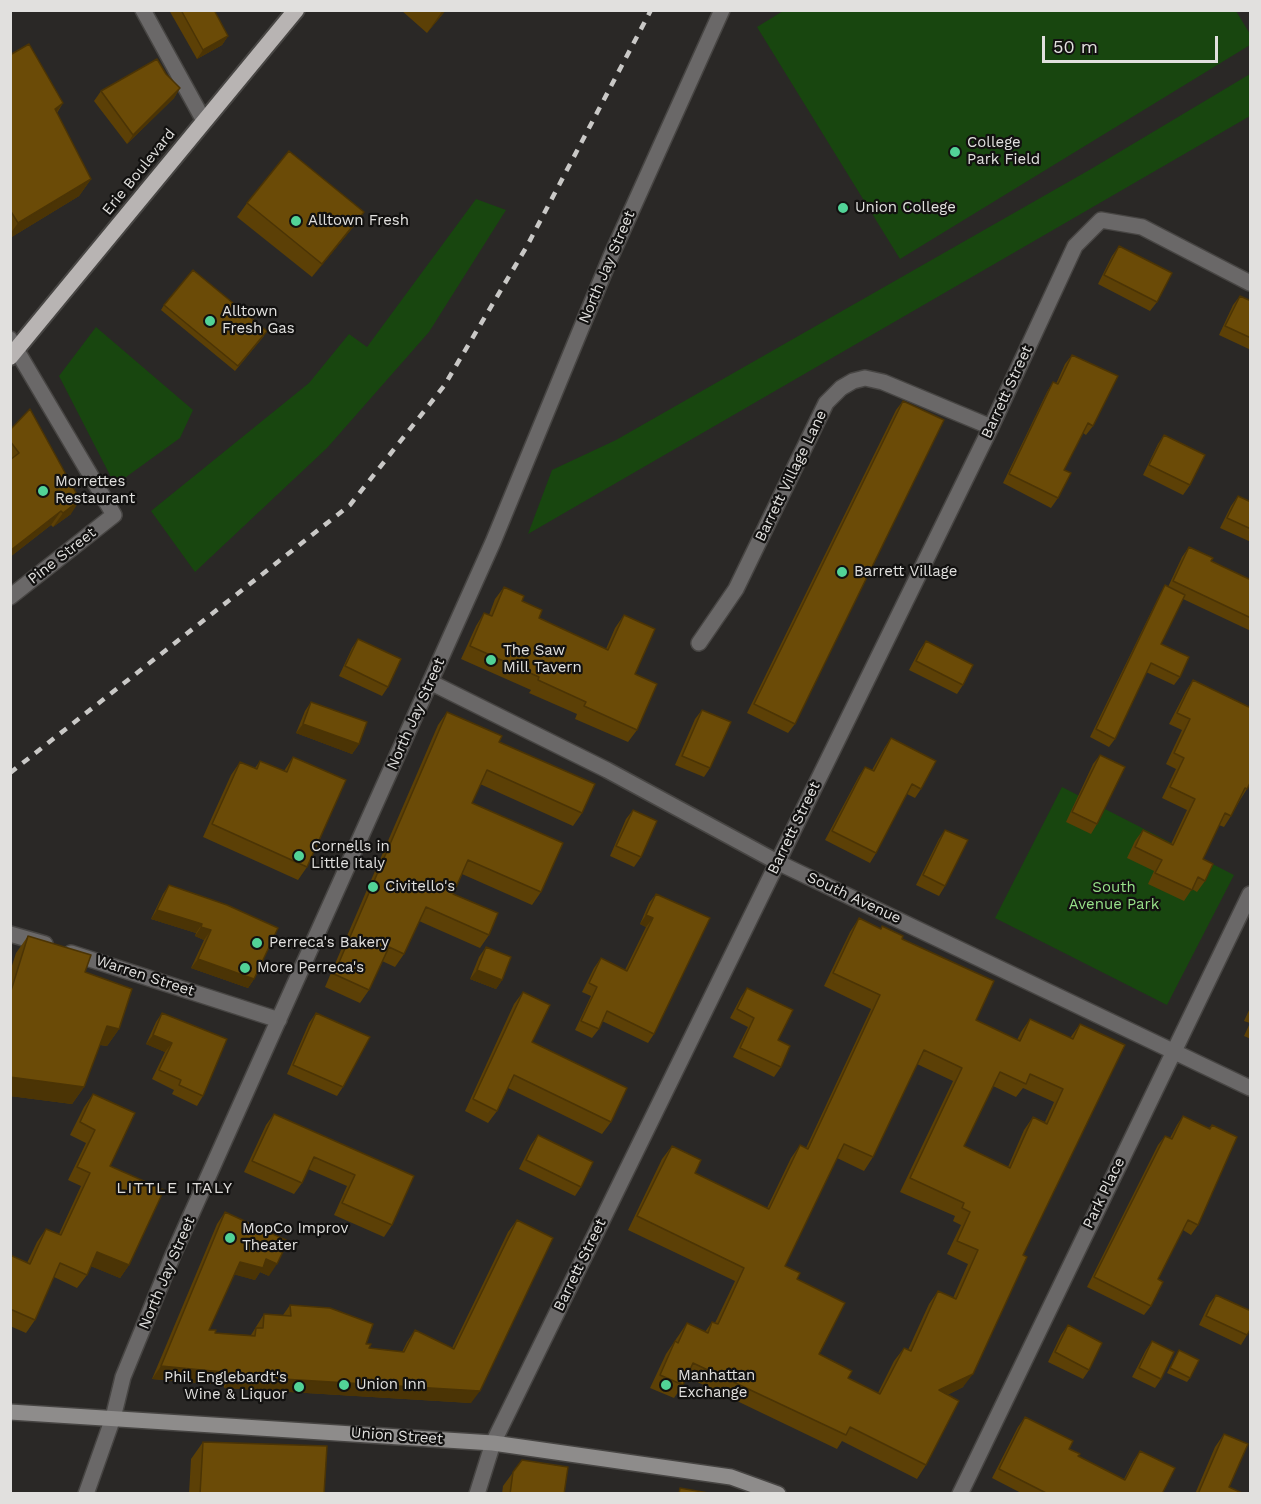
<!DOCTYPE html>
<html>
<head>
<meta charset="utf-8">
<style>
	body { margin:0 }
	#map { position:relative; width:1261px; height:1504px; overflow:hidden; background:#2a2826; font-family:"Work Sans",sans-serif }
	canvas { display:block }
	.frame { position:absolute; inset:0; border:12px solid #e1e0de; pointer-events:none }
	.scale { position:absolute; left:1042px; top:36px; width:176px; height:27px; box-sizing:border-box; border:3px solid #e1e0de; border-top:0; padding-left:8px; font-size:18px; line-height:21px; white-space:nowrap; color:#e1e0de; -webkit-text-stroke:4px #121110; paint-order:stroke }
</style>
</head>
<body>
<div id="map">
<canvas width="1261" height="1504"></canvas>
<div class="frame"></div>
<div class="scale">50 m</div>
</div>
<script>
const c = document.querySelector('canvas').getContext('2d');
c.lineJoin = 'round';
function fillPath(path, color) { c.fillStyle = color; c.fill(path, 'evenodd'); }
const toPath = rows => new Path2D(rows.map(r => 'M' + r).join(''));
function strokePath(path, color, width, dash) { c.strokeStyle = color; c.lineWidth = width; c.lineCap = dash ? 'butt' : 'round'; c.setLineDash(dash || []); c.stroke(path); }
function write(font, color, halo, rows, align = 'center') {
  c.font = font + ' "Work Sans",sans-serif'; c.lineWidth = 4.5; c.setLineDash([]); c.textBaseline = 'middle'; c.strokeStyle = halo; c.fillStyle = color; for (const [text, x, y, turn = 0] of rows) {
    c.save(); c.translate(x, y); c.rotate((+turn || 0) * Math.PI / 180); c.textAlign = isNaN(turn) ? turn : align; if (halo) c.strokeText(text, 0, 0); c.fillText(text, 0, 0); c.restore();
  }
}
const green = toPath([
	[783,11,1236,11,1250,34,1250,45,900,259,757,27],
	[1250,74,1250,116,528,534,552,470,616,440,1091,169],
	[476,199,506,210,429,332,327,448,195,572,151,511,309,383,349,334,367,347],
	[96,327,193,410,180,438,115,485,59,376],
	[1062,787,1234,875,1167,1005,995,918]
]);
const minor = toPath([
	[143,10,204,121],
	[10,339,114,515,10,597],
	[699,643,736,589,826,403,841,388,853,381,865,378,883,382,991,427],
	[430,682,607,770,777,862,1250,1088],
	[10,934,45,944],
	[71,953,279,1020],
	[493,1443,991,427,1075,246,1101,220,1142,227,1250,283],
	[86,1494,113,1418,123,1377,173,1255,493,542,611,256,722,10],
	[960,1494,1250,894]
]);
const tertiary = toPath([
	[477,1494,493,1443]
]);
const secondary = toPath([
	[10,1412,493,1443,731,1477,778,1494]
]);
const trunk = toPath([
	[10,357,296,10]
]);
const rail = toPath([
	[10,773,350,505,444,386,527,246,651,10]
]);
const wall = toPath([
	[169,10,214,10,228,36,222,45,197,59],
	[401,10,446,10,427,33],
	[10,55,63,103,57,113,91,179,79,196,10,238],
	[166,74,180,88,174,98,127,144,94,101,101,91],
	[247,203,364,212,354,226,312,277,237,217],
	[1119,246,1157,302,1150,311,1098,284,1112,256],
	[1240,296,1251,301,1251,350,1219,335,1233,305],
	[164,305,264,336,235,371,161,310],
	[1072,355,1093,426,1086,435,1083,433,1064,470,1058,498,1051,508,1003,483,1047,392,1053,382,1056,384,1065,364],
	[903,401,795,724,788,733,747,713,896,410],
	[10,430,71,514,53,527,51,525,10,557],
	[1164,435,1190,485,1183,495,1143,475,1158,444],
	[1238,496,1251,502,1251,542,1220,528,1231,506],
	[1189,547,1211,561,1251,580,1251,631,1183,599,1161,644,1180,677,1174,685,1146,672,1115,739,1109,747,1090,737,1160,594,1165,585,1168,587,1182,557],
	[504,587,522,601,539,618,606,649,615,628,624,615,635,674,637,730,628,742,575,719,577,714,529,693,531,690,461,659,476,626,484,613,489,615,495,599],
	[358,639,388,687,382,696,339,676,352,648],
	[926,641,963,685,957,694,909,670,919,651],
	[1193,680,1247,789,1240,800,1231,816,1224,827,1219,825,1203,859,1205,881,1197,892,1192,889,1184,901,1148,884,1154,871,1127,858,1135,841,1143,830,1171,844,1187,810,1162,798,1176,769,1166,764,1182,730,1169,724,1186,691],
	[311,702,359,744,352,754,296,733,305,711],
	[702,710,710,768,704,777,675,765,695,719],
	[447,712,499,742,582,813,573,826,480,784,472,803,541,892,532,905,462,874,453,894,489,935,480,948,419,921,404,954,395,967,382,961,369,990,360,1003,325,987,438,725],
	[891,738,921,789,915,798,907,794,876,853,870,863,825,840,859,776,865,767,872,770,885,747],
	[1100,755,1097,824,1091,834,1066,822,1093,764],
	[293,757,307,867,298,880,203,837,231,775,240,762,255,768,260,761,284,771],
	[633,810,641,857,634,867,610,856,626,819],
	[945,830,945,886,939,896,916,885,939,839],
	[169,885,254,979,248,988,191,968,204,940,195,936,196,933,151,919,163,894],
	[656,894,654,1034,648,1043,602,1021,599,1029,592,1038,575,1030,591,996,582,992,594,968,601,958,625,970,646,927,640,924,649,903],
	[859,918,902,939,976,1020,1017,1040,1021,1032,1030,1019,1070,1038,1080,1024,1023,1255,963,1387,947,1395,926,1465,917,1479,842,1441,837,1449,687,1377,683,1385,674,1398,650,1388,666,1354,687,1323,705,1332,712,1322,715,1323,735,1281,628,1230,662,1159,672,1146,695,1173,767,1208,791,1158,800,1145,806,1148,871,1009,824,986,850,932],
	[917,1064,953,1081,900,1192,955,1216,953,1221,961,1225,947,1254,968,1264,953,1298,938,1291,929,1304,908,1350,904,1348,894,1361,878,1393,848,1378,819,1354,797,1279,785,1266,837,1158,864,1171,873,1157],
	[993,1086,1016,1097,1023,1088,1054,1102,1045,1122,1033,1117,1024,1130,1008,1167,964,1146],
	[28,936,85,972,119,1029,107,1046,100,1045,84,1087,72,1104,10,1096,10,972,16,953],
	[486,947,502,980,496,989,470,979,479,957],
	[747,988,778,1040,781,1067,774,1077,733,1057,748,1027,730,1018,741,997],
	[523,992,532,1042,611,1122,602,1134,508,1088,497,1111,488,1123,465,1111,514,1004],
	[1251,1006,1251,1039,1244,1036,1250,1023,1244,1021],
	[162,1013,203,1096,197,1106,172,1094,174,1090,152,1079,165,1052,146,1044,156,1022],
	[316,1013,343,1087,337,1096,287,1074,309,1023],
	[93,1094,110,1166,129,1265,120,1278,91,1266,87,1275,77,1288,54,1277,35,1320,26,1333,10,1326,10,1255,27,1263,37,1242,46,1229,59,1234,81,1186,68,1180,86,1143,70,1135,84,1107],
	[274,1114,414,1176,392,1225,384,1237,334,1215,347,1186,308,1169,302,1183,294,1194,244,1172,266,1125],
	[1183,1116,1209,1128,1212,1125,1198,1225,1191,1235,1183,1230,1158,1279,1151,1306,1144,1315,1087,1287,1158,1145,1165,1136,1170,1138,1177,1125],
	[538,1135,581,1187,575,1196,519,1169,531,1145],
	[225,1212,269,1276,260,1272,255,1280,234,1274,209,1330,215,1333,251,1335,264,1314,283,1315,290,1305,366,1344,369,1348,402,1352,407,1342,415,1330,452,1348,508,1232,517,1220,471,1403,224,1388,224,1385,152,1379,217,1224],
	[1216,1295,1247,1335,1241,1345,1199,1325,1209,1304],
	[1068,1325,1089,1370,1083,1379,1048,1362,1061,1335],
	[1152,1341,1161,1379,1155,1388,1132,1377,1146,1350],
	[1179,1350,1190,1378,1187,1382,1167,1373],
	[1025,1417,1069,1449,1078,1456,1124,1479,1134,1460,1140,1451,1162,1494,1023,1494,992,1478,1018,1427],
	[1224,1434,1229,1487,1244,1494,1195,1494,1215,1447],
	[203,1442,324,1494,189,1494,191,1459],
	[522,1460,564,1494,502,1494,503,1486]
]);
const shadedWall = toPath([
	[443,10,446,10,427,33],
	[228,36,222,45,197,59,203,50],
	[180,88,174,98,127,144,133,135],
	[63,103,51,120,55,109],
	[91,179,79,196,10,238,10,234,18,223],
	[364,212,354,226,312,277,322,264],
	[80,500,71,514,53,527,63,513],
	[61,511,51,525,10,557,11,550],
	[303,724,359,744,352,754,296,733],
	[157,910,202,924,196,933,151,919],
	[646,915,653,918,646,927,640,924],
	[201,927,211,930,204,940,195,936],
	[198,959,254,979,248,988,191,968],
	[477,970,502,980,496,989,470,979],
	[107,1026,119,1029,107,1046,95,1044],
	[153,1035,172,1043,165,1052,146,1044],
	[10,1077,84,1087,72,1104,10,1096],
	[97,1252,129,1265,120,1278,88,1265],
	[266,1259,277,1264,269,1276,260,1272,255,1280,232,1274,240,1262],
	[161,1366,233,1373,224,1385,152,1379],
	[973,1374,963,1387,929,1404,939,1390],
	[233,1376,480,1391,471,1403,224,1388]
]);
const building = toPath([
	[181,10,214,10,228,36,203,50,181,10],
	[29,44,63,103,55,109,91,179,18,223,10,210,10,55,29,44],
	[157,59,166,74,180,88,133,135,101,91,157,59],
	[289,151,364,212,322,264,247,203,289,151],
	[1119,246,1172,273,1157,302,1104,275,1119,246],
	[193,270,267,331,238,366,164,305,193,270],
	[1240,296,1251,301,1251,338,1225,326,1240,296],
	[1072,355,1118,376,1093,426,1088,423,1064,470,1071,473,1058,498,1009,474,1053,382,1058,384,1072,355],
	[903,401,944,420,795,724,754,704,903,401],
	[30,409,80,500,63,513,61,511,11,550,10,460,19,453,10,441,10,430,30,409],
	[1164,435,1205,455,1190,485,1149,465,1164,435],
	[1238,496,1251,502,1251,529,1227,518,1238,496],
	[1189,547,1213,558,1211,561,1251,580,1251,618,1173,581,1189,547],
	[1165,585,1185,595,1161,644,1189,657,1180,677,1151,663,1115,739,1096,729,1165,585],
	[504,587,524,596,522,601,542,610,539,618,608,650,624,615,655,629,635,674,657,684,637,730,584,706,586,702,538,680,539,677,470,646,484,613,492,616,504,587],
	[358,639,401,659,388,687,345,666,358,639],
	[926,641,973,665,963,685,916,661,926,641],
	[1193,680,1251,708,1251,781,1247,789,1245,788,1231,816,1225,813,1203,859,1213,864,1205,881,1198,877,1192,890,1155,873,1162,860,1135,847,1143,830,1173,845,1195,799,1170,787,1184,758,1174,753,1190,719,1177,713,1193,680],
	[311,702,367,722,359,744,303,724,311,702],
	[702,710,731,722,710,768,682,756,702,710],
	[447,712,502,736,499,742,595,784,582,813,487,770,472,803,563,843,541,892,468,860,453,894,498,913,489,935,426,907,404,954,389,947,369,990,334,974,447,712],
	[891,738,936,761,921,789,912,784,876,853,832,831,865,767,874,771,891,738],
	[1100,755,1125,767,1097,824,1072,812,1100,755],
	[293,757,346,780,307,867,212,824,240,762,257,769,260,761,287,772,293,757],
	[633,810,657,821,641,857,616,846,633,810],
	[945,830,968,840,945,886,923,875,945,830],
	[169,885,227,905,278,928,254,979,198,959,211,930,201,927,202,924,157,910,169,885],
	[656,894,710,918,654,1034,607,1011,599,1029,581,1021,597,987,589,983,601,958,627,971,653,918,646,915,656,894],
	[859,918,881,929,882,926,903,936,902,939,994,981,976,1020,1020,1041,1030,1019,1073,1039,1080,1024,1125,1045,1023,1255,1027,1257,973,1374,939,1390,959,1401,926,1465,850,1427,846,1435,693,1363,683,1385,660,1375,675,1341,678,1343,687,1323,708,1333,712,1322,718,1324,744,1268,637,1216,672,1146,701,1160,695,1173,769,1209,800,1145,808,1149,880,995,833,973,859,918],
	[924,1050,962,1068,910,1178,964,1203,962,1208,970,1212,957,1241,978,1250,956,1299,938,1291,911,1351,904,1348,880,1394,848,1378,852,1371,819,1354,845,1303,797,1279,800,1273,785,1266,844,1144,873,1157,924,1050],
	[1000,1072,1026,1084,1030,1074,1063,1089,1047,1124,1033,1117,1010,1168,964,1146,1000,1072],
	[28,936,91,955,85,972,132,989,119,1029,107,1026,84,1087,10,1077,10,994,28,936],
	[486,947,511,957,502,980,477,970,486,947],
	[747,988,793,1010,778,1040,790,1046,781,1067,740,1048,754,1018,737,1009,747,988],
	[523,992,550,1005,532,1042,627,1088,611,1122,514,1075,497,1111,473,1099,523,992],
	[162,1013,227,1039,203,1096,179,1085,181,1080,159,1070,172,1043,153,1035,162,1013],
	[316,1013,370,1037,343,1087,293,1065,316,1013],
	[93,1094,135,1113,110,1166,164,1190,129,1265,97,1252,87,1275,60,1263,35,1320,10,1309,10,1255,30,1264,46,1229,61,1235,90,1173,77,1167,95,1130,80,1122,93,1094],
	[274,1114,414,1176,392,1225,342,1203,355,1175,314,1157,302,1183,252,1161,274,1114],
	[1183,1116,1210,1129,1212,1125,1237,1137,1198,1225,1188,1220,1158,1279,1163,1282,1151,1306,1094,1277,1165,1136,1172,1139,1183,1116],
	[538,1135,593,1162,581,1187,526,1160,538,1135],
	[225,1212,288,1241,277,1264,266,1259,263,1268,240,1262,209,1330,216,1330,215,1333,255,1336,256,1328,263,1328,264,1314,291,1316,290,1305,330,1308,373,1324,366,1344,371,1344,369,1348,404,1352,415,1330,454,1349,517,1220,553,1238,480,1391,233,1376,233,1373,161,1366,225,1212],
	[1216,1295,1251,1311,1251,1328,1247,1335,1206,1316,1216,1295],
	[1068,1325,1102,1343,1089,1370,1055,1352,1068,1325],
	[1152,1341,1174,1352,1161,1379,1139,1368,1152,1341],
	[1179,1350,1199,1360,1190,1378,1170,1368,1179,1350],
	[1025,1417,1073,1441,1069,1449,1080,1454,1078,1456,1125,1480,1140,1451,1175,1468,1162,1494,1048,1494,999,1469,1025,1417],
	[1224,1434,1248,1444,1229,1487,1244,1494,1198,1494,1224,1434],
	[203,1442,327,1446,324,1494,200,1494,203,1442],
	[522,1460,568,1467,564,1494,510,1494,513,1472,522,1460],
	[680,1488,714,1494,679,1494,680,1488]
]);
const markers = [
	[955,152,6,"#52d397"],
	[843,208,6,"#52d397"],
	[296,221,6,"#52d397"],
	[210,321,6,"#52d397"],
	[43,491,6,"#52d397"],
	[842,572,6,"#52d397"],
	[491,660,6,"#52d397"],
	[299,856,6,"#52d397"],
	[373,887,6,"#52d397"],
	[257,943,6,"#52d397"],
	[245,968,6,"#52d397"],
	[230,1238,6,"#52d397"],
	[344,1385,6,"#52d397"],
	[666,1385,6,"#52d397"],
	[299,1387,6,"#52d397"]
];
const poiNames = [
	["College",967,143],
	["Park Field",967,160],
	["Union College",855,208],
	["Alltown Fresh",308,221],
	["Alltown",222,312],
	["Fresh Gas",222,329],
	["Morrettes",55,482],
	["Restaurant",55,499],
	["Barrett Village",854,572],
	["The Saw",503,651],
	["Mill Tavern",503,668],
	["Cornells in",311,847],
	["Little Italy",311,864],
	["Civitello's",385,887],
	["Perreca's Bakery",269,943],
	["More Perreca's",257,968],
	["MopCo Improv",242,1229],
	["Theater",242,1246],
	["Manhattan",678,1376],
	["Exchange",678,1393],
	["Phil Englebardt's",287,1378,"right"],
	["Wine & Liquor",287,1395,"right"],
	["Union Inn",356,1385]
];
const streetNames = [
	["Erie Boulevard",139,172,-51],
	["North Jay Street",607,267,-67],
	["Barrett Street",1007,392,-65],
	["Barrett Village Lane",791,476,-64],
	["Pine Street",62,556,-38],
	["North Jay Street",416,714,-66],
	["Barrett Street",794,828,-64],
	["South Avenue",854,898,25],
	["Warren Street",145,976,18],
	["Park Place",1104,1193,-64],
	["Barrett Street",580,1265,-64],
	["North Jay Street",167,1273,-67],
	["Union Street",397,1436,4]
];
const parkNames = [
	["South",1114,888],
	["Avenue Park",1114,905]
];
const neighbourhoodNames = [
	["LITTLE ITALY",175,1188]
];
fillPath(green, '#18460f');
strokePath(minor, '#474543', 18);
strokePath(tertiary, '#474543', 18);
strokePath(secondary, '#474543', 18);
strokePath(trunk, '#474543', 20);
strokePath(minor, '#6a6868', 15);
strokePath(tertiary, '#6a6868', 15);
strokePath(secondary, '#8e8c8b', 15);
strokePath(trunk, '#b8b4b3', 16);
strokePath(rail, '#c9c8c6', 4.5, [8, 8]);
fillPath(wall, '#5c4006');
fillPath(shadedWall, '#4b3405');
fillPath(building, '#6b4b07');
strokePath(building, '#4b3405', 1.5);
for (const [x, y, r, color] of markers) { const dot = new Path2D(); dot.arc(x, y, r, 0, 2 * Math.PI); c.fillStyle = color; c.fill(dot); strokePath(dot, '#121110', 2); }
write('15px', '#e1e0de', '#121110', poiNames, 'left');
write('15px', '#e1e0de', '#121110', streetNames);
write('15px', '#97e189', '#121110', parkNames);
c.letterSpacing = '1.5px';
write('16px', '#e0dedb', '#121110', neighbourhoodNames);
c.letterSpacing = '0px';
</script>
</body>
</html>
